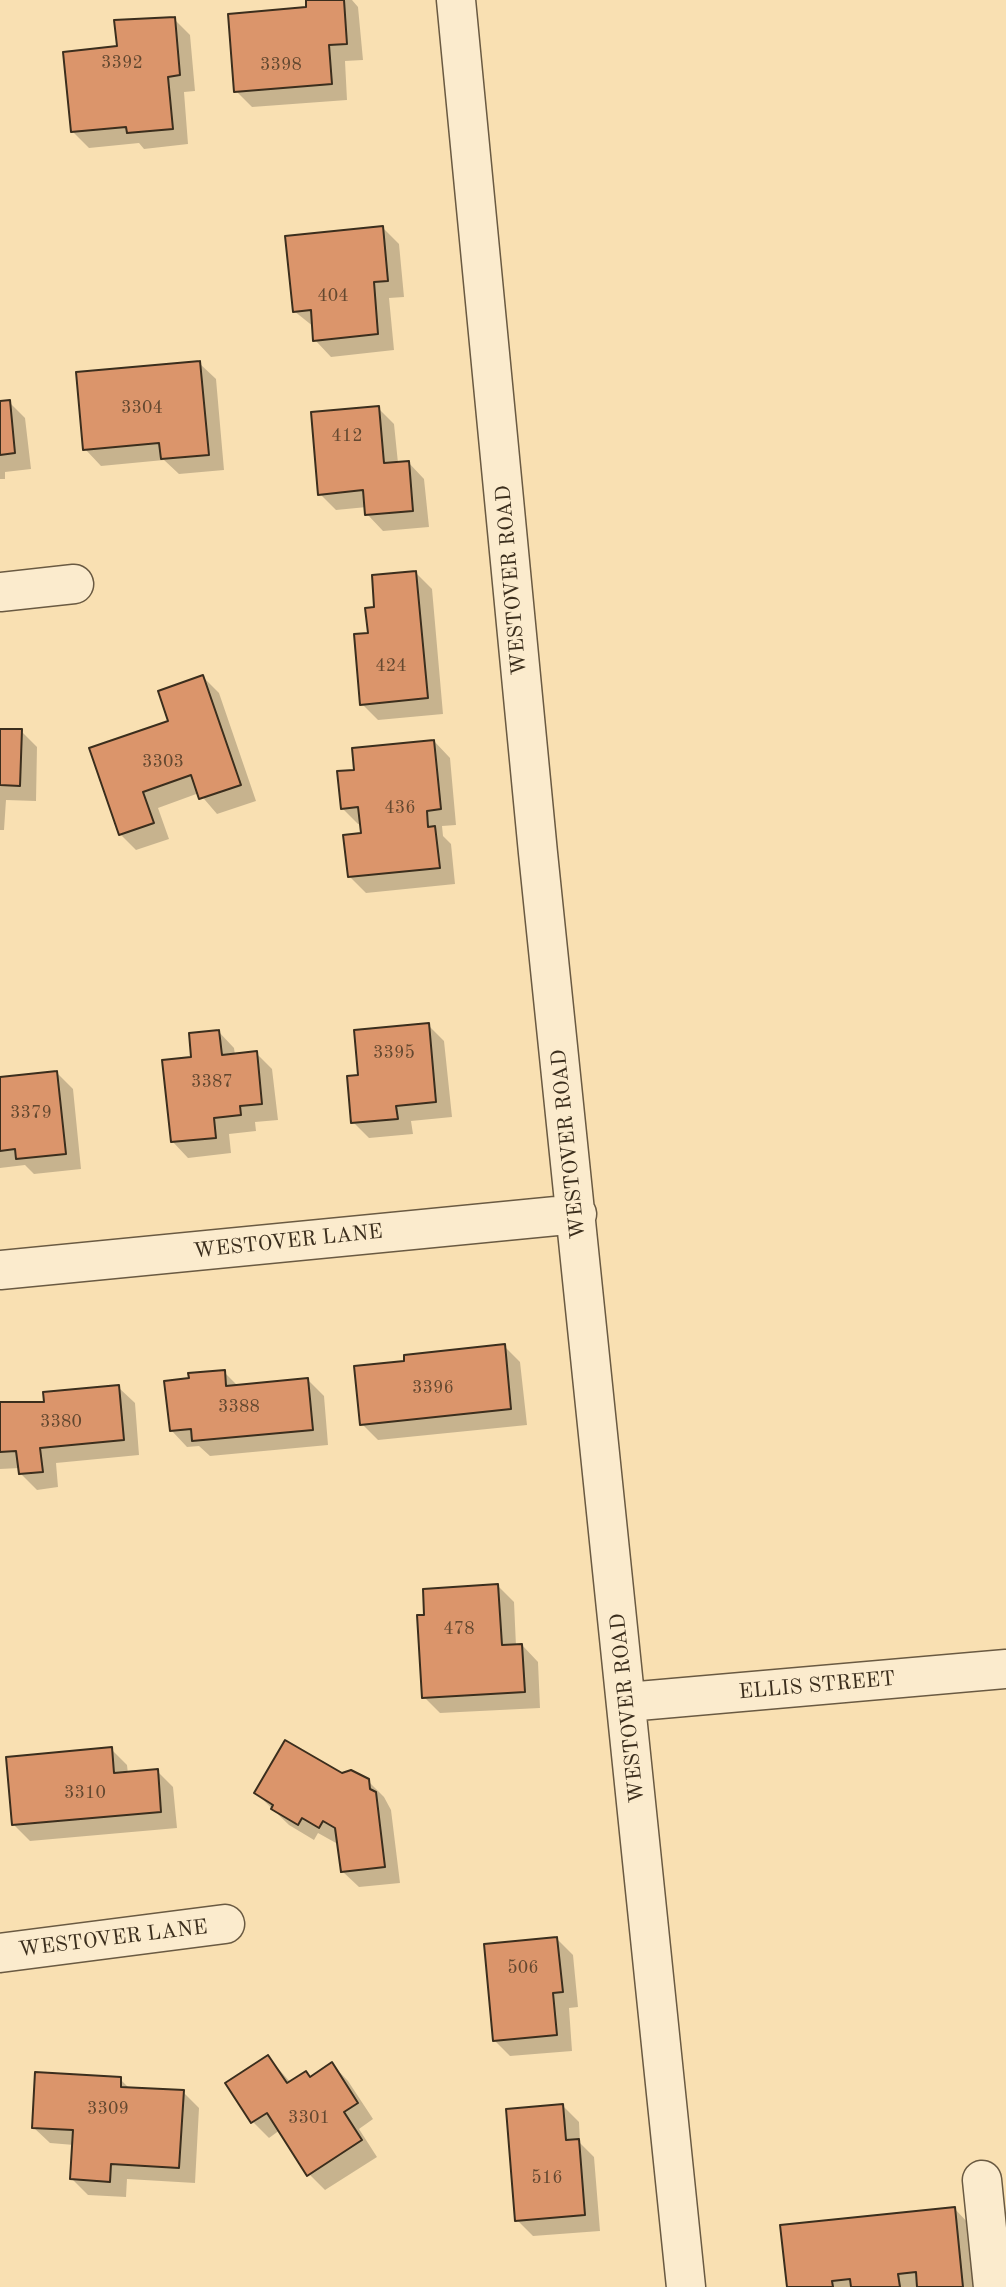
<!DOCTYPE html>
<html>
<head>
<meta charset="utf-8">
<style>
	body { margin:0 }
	canvas { display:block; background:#f9e0b2 }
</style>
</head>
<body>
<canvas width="1006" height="2287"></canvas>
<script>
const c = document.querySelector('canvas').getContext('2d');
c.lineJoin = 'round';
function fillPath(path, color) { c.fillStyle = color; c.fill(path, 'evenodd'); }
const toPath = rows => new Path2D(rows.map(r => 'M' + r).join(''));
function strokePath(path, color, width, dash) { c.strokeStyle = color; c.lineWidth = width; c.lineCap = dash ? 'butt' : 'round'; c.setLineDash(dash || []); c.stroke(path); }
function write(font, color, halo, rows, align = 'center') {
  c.font = font + ' "Old Standard TT",serif'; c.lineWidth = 5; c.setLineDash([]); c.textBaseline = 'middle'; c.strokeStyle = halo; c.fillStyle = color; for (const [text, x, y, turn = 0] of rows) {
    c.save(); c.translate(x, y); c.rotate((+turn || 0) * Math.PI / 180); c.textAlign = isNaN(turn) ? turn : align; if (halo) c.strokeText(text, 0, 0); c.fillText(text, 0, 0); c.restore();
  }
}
const shadow = toPath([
	[308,0,352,0,358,7,363,60,345,61,347,100,252,107,236,91,308,9],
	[174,19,190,35,195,91,184,92,188,144,144,149,139,143,89,148,73,132,119,48],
	[383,228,399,244,404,297,389,298,394,350,331,357,315,340,314,327,294,311],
	[199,363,216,379,224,470,179,474,164,460,101,466,85,449],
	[9,402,25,418,31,469,5,472,5,479,0,479,0,403],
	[378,408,394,424,398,463,408,462,424,479,429,527,383,531,367,514,367,507,336,510,320,494],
	[416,573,432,589,443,714,378,720,362,704,370,634,376,608],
	[203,677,219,693,256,801,217,814,199,793,158,808,169,839,136,850,120,834,170,722],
	[0,731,21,731,37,747,36,801,6,800,4,830,0,830],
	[434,741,450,758,456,825,442,826,443,836,451,844,455,884,366,893,349,876,363,835,362,824,358,824,342,808],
	[428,1025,444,1041,452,1117,411,1121,413,1134,369,1138,353,1122],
	[218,1031,234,1048,235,1055,256,1053,272,1069,278,1120,255,1122,256,1131,229,1134,231,1153,188,1158,172,1141,193,1058],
	[57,1073,73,1089,81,1169,34,1174,25,1165,0,1168,0,1078],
	[504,1346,520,1362,527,1425,378,1440,362,1424,406,1363],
	[224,1372,238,1386,308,1380,324,1396,328,1445,210,1456,199,1446,187,1447,171,1430],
	[118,1387,135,1403,139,1455,56,1463,58,1487,37,1490,20,1473,20,1468,0,1469,0,1405,46,1403],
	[498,1586,514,1602,516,1646,522,1645,538,1662,540,1708,440,1713,424,1697],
	[111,1749,127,1765,128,1774,157,1771,173,1787,177,1828,30,1841,14,1825],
	[341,1775,368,1781,384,1797,391,1810,400,1883,359,1887,342,1871,338,1838,336,1843,318,1833,314,1840,289,1825,256,1793],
	[557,1939,573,1955,578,2007,569,2008,572,2051,510,2056,494,2040],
	[268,2057,291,2083,306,2073,311,2078,332,2064,348,2081,373,2119,359,2129,377,2157,325,2190,309,2174,280,2130,269,2138,253,2122,227,2083],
	[120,2079,130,2089,183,2092,199,2108,195,2183,127,2179,126,2197,88,2195,71,2178,74,2145,50,2143,33,2127],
	[562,2105,579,2122,580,2143,594,2157,600,2231,533,2236,517,2220],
	[954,2208,970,2225,977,2287,789,2287]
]);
const building = toPath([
	[306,0,344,0,347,44,329,45,332,84,234,92,228,14,306,7,306,0],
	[175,17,180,75,168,77,173,129,127,133,126,127,71,132,63,52,117,46,114,20,175,17],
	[383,226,388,281,374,282,378,334,313,341,311,310,293,312,285,236,383,226],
	[200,361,209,455,161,459,159,443,83,450,76,372,200,361],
	[10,400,15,453,0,455,0,401,10,400],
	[379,406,384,463,409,461,413,511,365,515,363,490,318,495,311,412,379,406],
	[416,571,428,698,360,705,354,634,368,633,365,608,374,607,372,575,416,571],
	[203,675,241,785,199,799,191,775,143,792,154,823,119,835,89,748,168,721,158,691,203,675],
	[0,729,22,729,20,786,0,785,0,729],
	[434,740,441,809,427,811,428,827,435,826,440,868,348,877,343,835,361,833,358,807,341,809,337,771,354,770,352,748,434,740],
	[429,1023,436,1102,396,1106,398,1119,351,1123,347,1076,358,1075,354,1030,429,1023],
	[219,1030,222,1055,257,1051,262,1104,240,1106,241,1115,214,1118,216,1138,171,1142,162,1060,191,1057,189,1033,219,1030],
	[57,1071,66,1154,16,1159,15,1149,0,1151,0,1077,57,1071],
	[505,1344,511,1409,360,1425,354,1366,404,1361,404,1355,505,1344],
	[225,1370,226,1386,308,1378,313,1430,192,1441,191,1429,170,1431,164,1381,189,1378,188,1373,225,1370],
	[119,1385,124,1440,40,1448,43,1472,19,1474,16,1451,0,1452,0,1402,44,1402,43,1392,119,1385],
	[498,1584,502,1645,522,1644,525,1692,422,1698,417,1615,424,1615,423,1589,498,1584],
	[285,1740,342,1773,351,1770,369,1779,370,1789,376,1792,385,1867,341,1872,335,1828,323,1821,319,1828,302,1818,298,1825,271,1809,273,1805,254,1793,285,1740],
	[112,1747,114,1773,158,1769,161,1812,12,1825,6,1757,112,1747],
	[557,1937,563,1992,553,1993,557,2035,493,2041,484,1944,557,1937],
	[268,2055,287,2083,306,2071,310,2077,332,2062,358,2103,344,2112,362,2140,307,2176,267,2113,251,2123,225,2083,268,2055],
	[35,2072,121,2077,121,2087,184,2090,179,2168,111,2164,110,2182,70,2179,73,2130,32,2128,35,2072],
	[563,2104,566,2140,579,2139,585,2215,515,2221,506,2109,563,2104],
	[955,2207,963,2287,917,2287,916,2272,898,2274,900,2287,851,2287,850,2279,832,2281,833,2287,787,2287,780,2225,955,2207]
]);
const street = toPath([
	[456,0,538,853,686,2287],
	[0,592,74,584],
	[0,1270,577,1214],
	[627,1702,1006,1669],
	[0,1953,225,1924],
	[982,2180,993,2287]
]);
const numberNames = [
	["3392",122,63],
	["3398",281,65],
	["404",333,296],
	["3304",142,408],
	["412",347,436],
	["424",391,666],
	["3303",163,762],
	["436",400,808],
	["3395",394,1053],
	["3387",212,1082],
	["3379",31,1113],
	["3396",433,1388],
	["3388",239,1407],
	["3380",61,1422],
	["478",459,1629],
	["3310",85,1793],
	["506",523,1968],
	["3309",108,2109],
	["3301",309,2118],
	["516",547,2178]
];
const streetNames = [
	["WESTOVER ROAD",512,580,-95],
	["WESTOVER ROAD",569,1144,-96],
	["WESTOVER LANE",288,1242,-6],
	["ELLIS STREET",817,1686,-5],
	["WESTOVER ROAD",628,1708,-96],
	["WESTOVER LANE",113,1939,-7]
];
fillPath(shadow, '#0003');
fillPath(building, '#db956b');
strokePath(building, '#3b2e1d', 2);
strokePath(street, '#6a5a42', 41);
strokePath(street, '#fbebcd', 38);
write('18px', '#634830', null, numberNames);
write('21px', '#3b2e1d', '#fbebcd', streetNames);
</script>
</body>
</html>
